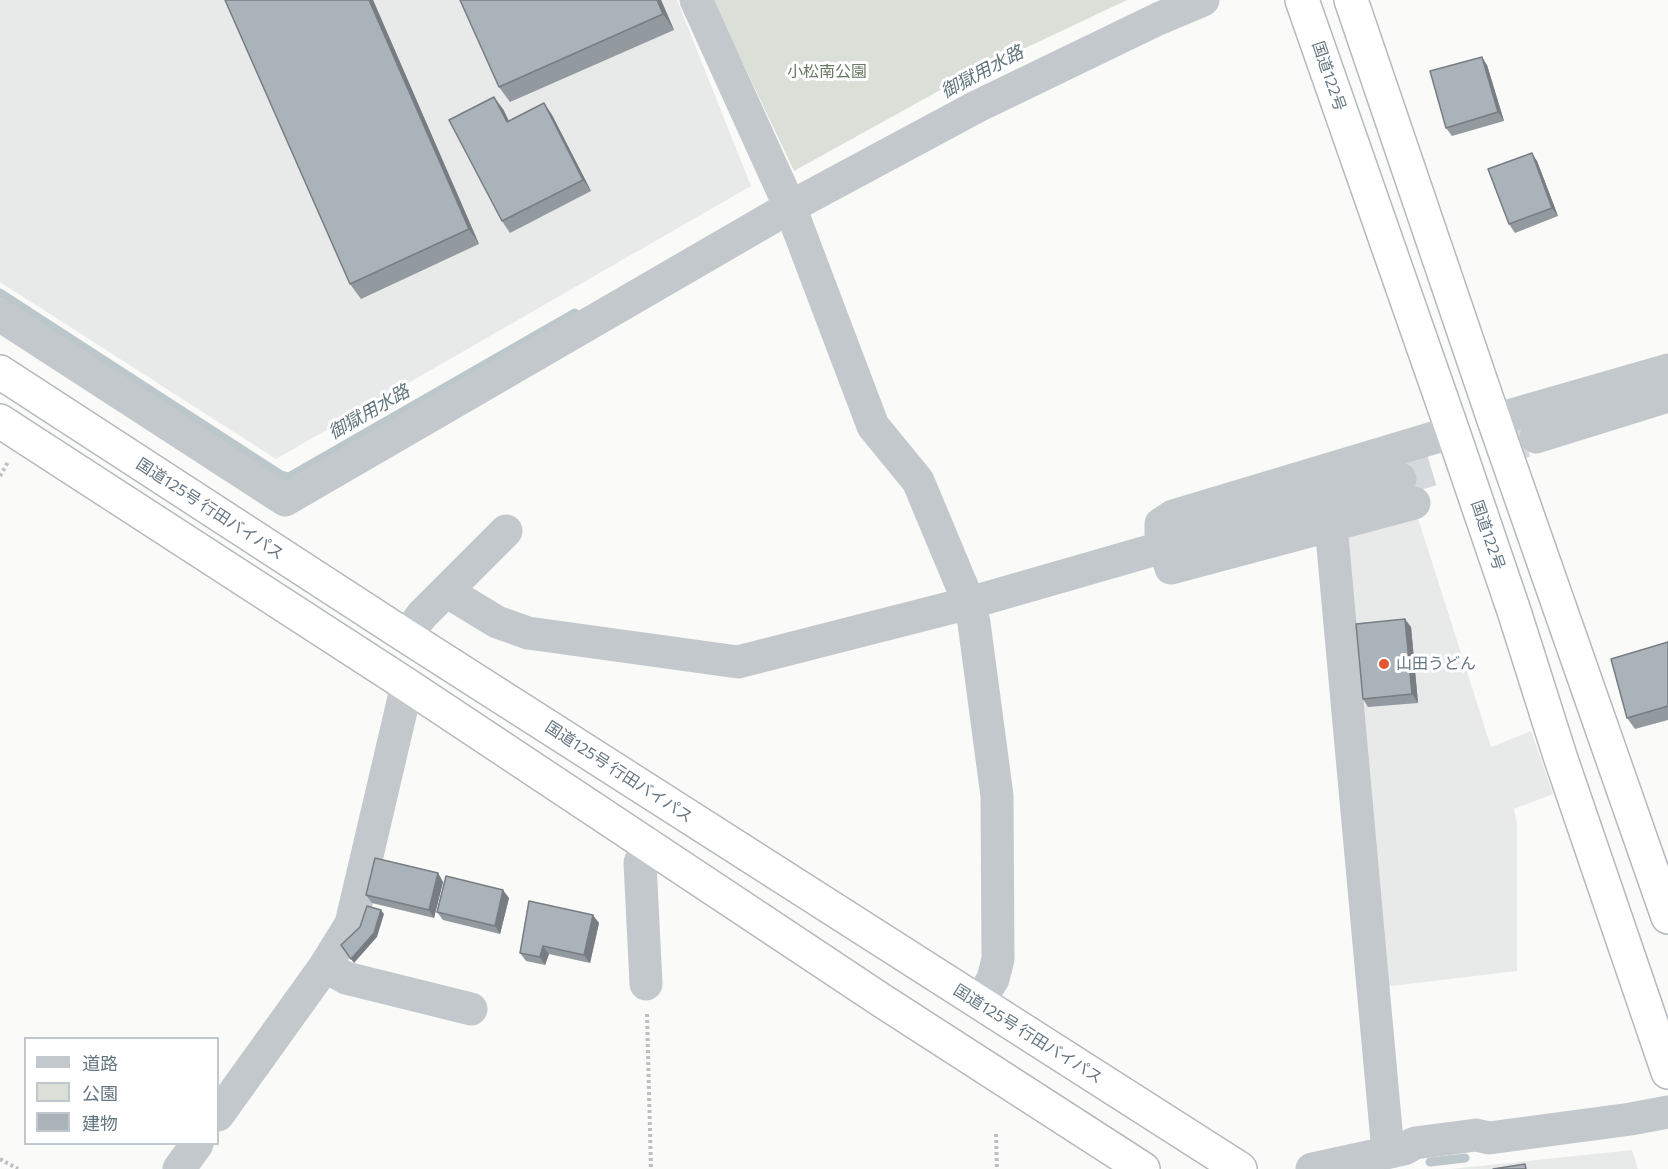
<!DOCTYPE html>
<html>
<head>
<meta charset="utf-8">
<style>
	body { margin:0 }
	#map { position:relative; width:1668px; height:1169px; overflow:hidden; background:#fafaf8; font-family:Commissioner,"Noto Sans JP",sans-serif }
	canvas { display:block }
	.legend { position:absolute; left:24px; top:1037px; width:195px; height:108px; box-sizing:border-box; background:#fff; border:2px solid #c1c8cd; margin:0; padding:8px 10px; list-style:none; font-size:18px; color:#657683 }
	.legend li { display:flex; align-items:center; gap:12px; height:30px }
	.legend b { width:30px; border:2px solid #c1c8cd }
</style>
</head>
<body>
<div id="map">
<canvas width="1668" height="1169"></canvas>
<ul class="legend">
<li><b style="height:8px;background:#c3c8cc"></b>道路</li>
<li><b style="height:16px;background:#dadfd7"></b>公園</li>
<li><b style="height:16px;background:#aab3b9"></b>建物</li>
</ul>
</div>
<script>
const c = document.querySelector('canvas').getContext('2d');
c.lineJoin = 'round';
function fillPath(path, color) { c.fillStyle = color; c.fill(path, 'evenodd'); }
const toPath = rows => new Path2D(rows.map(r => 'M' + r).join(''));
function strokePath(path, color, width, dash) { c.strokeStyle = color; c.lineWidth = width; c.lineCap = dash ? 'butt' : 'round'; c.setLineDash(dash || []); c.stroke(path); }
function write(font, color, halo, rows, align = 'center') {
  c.font = font + ' Commissioner,"Noto Sans JP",sans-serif'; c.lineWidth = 6; c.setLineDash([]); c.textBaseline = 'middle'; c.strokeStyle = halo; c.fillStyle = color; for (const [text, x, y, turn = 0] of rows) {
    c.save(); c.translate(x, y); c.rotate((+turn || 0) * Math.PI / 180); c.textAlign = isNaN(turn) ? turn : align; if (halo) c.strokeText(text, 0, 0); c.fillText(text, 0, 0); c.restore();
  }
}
const built = toPath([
	[0,0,677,0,751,186,276,459,0,282],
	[1416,512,1491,747,1531,731,1553,794,1514,809,1517,824,1517,971,1383,987,1342,535],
	[1632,1150,1638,1169,1451,1169]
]);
const green = toPath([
	[713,0,1127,0,962,78,794,171]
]);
const stream = toPath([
	[0,293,281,475,289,477,575,313],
	[1430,1162,1465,1158]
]);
const minorTunnel = toPath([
	[1400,479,1531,439]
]);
const path = toPath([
	[0,476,8,462],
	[647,1014,651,1169],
	[996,1134,997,1169],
	[0,1159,18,1169]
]);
const minor = toPath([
	[696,0,790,207,873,426,918,481,969,603,974,623,997,796,998,959,993,979,979,1002],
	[0,315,285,500,790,207,976,107,1158,19,1203,0],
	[1494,420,1668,370],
	[1536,437,1668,396],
	[1414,503,1171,568,1161,534,1161,524,1173,516,1453,432],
	[1331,525,1388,1152],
	[446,591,497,622,528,633,738,662,969,603,1400,479],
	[406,636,422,615,506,531],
	[325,966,346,978,471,1009],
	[646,984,640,863,648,844],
	[218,1115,325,966,351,924,407,685],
	[179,1169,197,1144],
	[1312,1169,1404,1149,1415,1143,1476,1135,1489,1138,1631,1119,1668,1112]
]);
const highway = toPath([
	[1302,0,1453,432,1514,611,1560,756,1668,1072],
	[1351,0,1494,420,1668,917],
	[0,372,406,636,1240,1169],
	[0,421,407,685,881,1000,1143,1169]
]);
const wall = toPath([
	[225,0,373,0,479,244,361,299,350,284],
	[661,0,674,30,510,102,499,87],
	[1487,65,1504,121,1452,136,1446,128],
	[544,103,552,115,591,191,510,233,502,221,503,109,509,121],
	[1537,161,1558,216,1515,233,1509,224],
	[1411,627,1418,703,1368,707,1363,699],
	[1668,642,1668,720,1635,729,1627,718],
	[438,873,443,882,434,918,372,903,366,895],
	[509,898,500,934,443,920,437,912],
	[599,923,590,963,549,954,545,965,526,961,520,953]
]);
const shadedWall = toPath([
	[369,0,373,0,479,244,469,229],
	[657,0,661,0,674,30,663,14],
	[1482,57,1487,65,1504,121,1498,112],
	[494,97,503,109,515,134,507,122],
	[544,103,552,115,591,191,583,180],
	[1532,153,1537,161,1558,216,1552,208],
	[1405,619,1411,627,1418,703,1412,694],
	[438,873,443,882,434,918,429,910],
	[503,890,509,898,500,934,495,926],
	[381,910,384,914,377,937,354,963,351,959],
	[593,915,599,923,590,963,584,955],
	[543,946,549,954,545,965,540,957]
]);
const building = toPath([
	[225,0,369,0,469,229,350,284,225,0],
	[460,0,657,0,663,14,499,87,460,0],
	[1482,57,1498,112,1446,128,1430,71,1482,57],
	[494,97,507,122,544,103,583,180,502,221,449,120,494,97],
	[1532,153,1552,208,1509,224,1488,169,1532,153],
	[1405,619,1412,694,1363,699,1356,624,1405,619],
	[1668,642,1668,706,1627,718,1611,659,1668,642],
	[375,858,438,873,429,910,366,895,375,858],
	[446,876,503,890,495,926,437,912,446,876],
	[529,901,593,915,584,955,543,946,540,957,520,953,529,901],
	[367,906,381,910,374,933,351,959,341,945,360,927,367,906],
	[1525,1164,1526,1169,1493,1169,1525,1164]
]);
const markers = [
	[1384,664,6,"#e4572e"]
];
const parkNames = [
	["小松南公園",827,72]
];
const streetNames = [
	["国道122号",1329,76,71],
	["国道125号 行田バイパス",210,509,33],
	["国道122号",1488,535,71],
	["国道125号 行田バイパス",619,772,33],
	["国道125号 行田バイパス",1028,1034,32]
];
const poiNames = [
	["山田うどん",1396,664]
];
const waterNames = [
	["御獄用水路",982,72,-28],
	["御獄用水路",369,412,-30]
];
fillPath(built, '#e8e9e9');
fillPath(green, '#dadfd7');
strokePath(stream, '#bbc7cb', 9);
strokePath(minorTunnel, '#d5d9db', 33, [33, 16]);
strokePath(highway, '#b4b9bd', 36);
strokePath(path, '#bbbfc2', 4, [3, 3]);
strokePath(minor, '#c3c8cc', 33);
strokePath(highway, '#fff', 33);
fillPath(wall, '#929a9f');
fillPath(shadedWall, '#777d82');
fillPath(building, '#aab3b9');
strokePath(building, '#777d82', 1.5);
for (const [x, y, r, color] of markers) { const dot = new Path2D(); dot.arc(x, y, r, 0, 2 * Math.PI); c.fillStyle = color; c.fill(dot); strokePath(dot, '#fff', 2); }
write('16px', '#687a64', '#fff', parkNames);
write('16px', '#657683', '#fff', streetNames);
write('16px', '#657683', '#fff', poiNames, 'left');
write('italic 18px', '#60757c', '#fff', waterNames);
</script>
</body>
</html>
